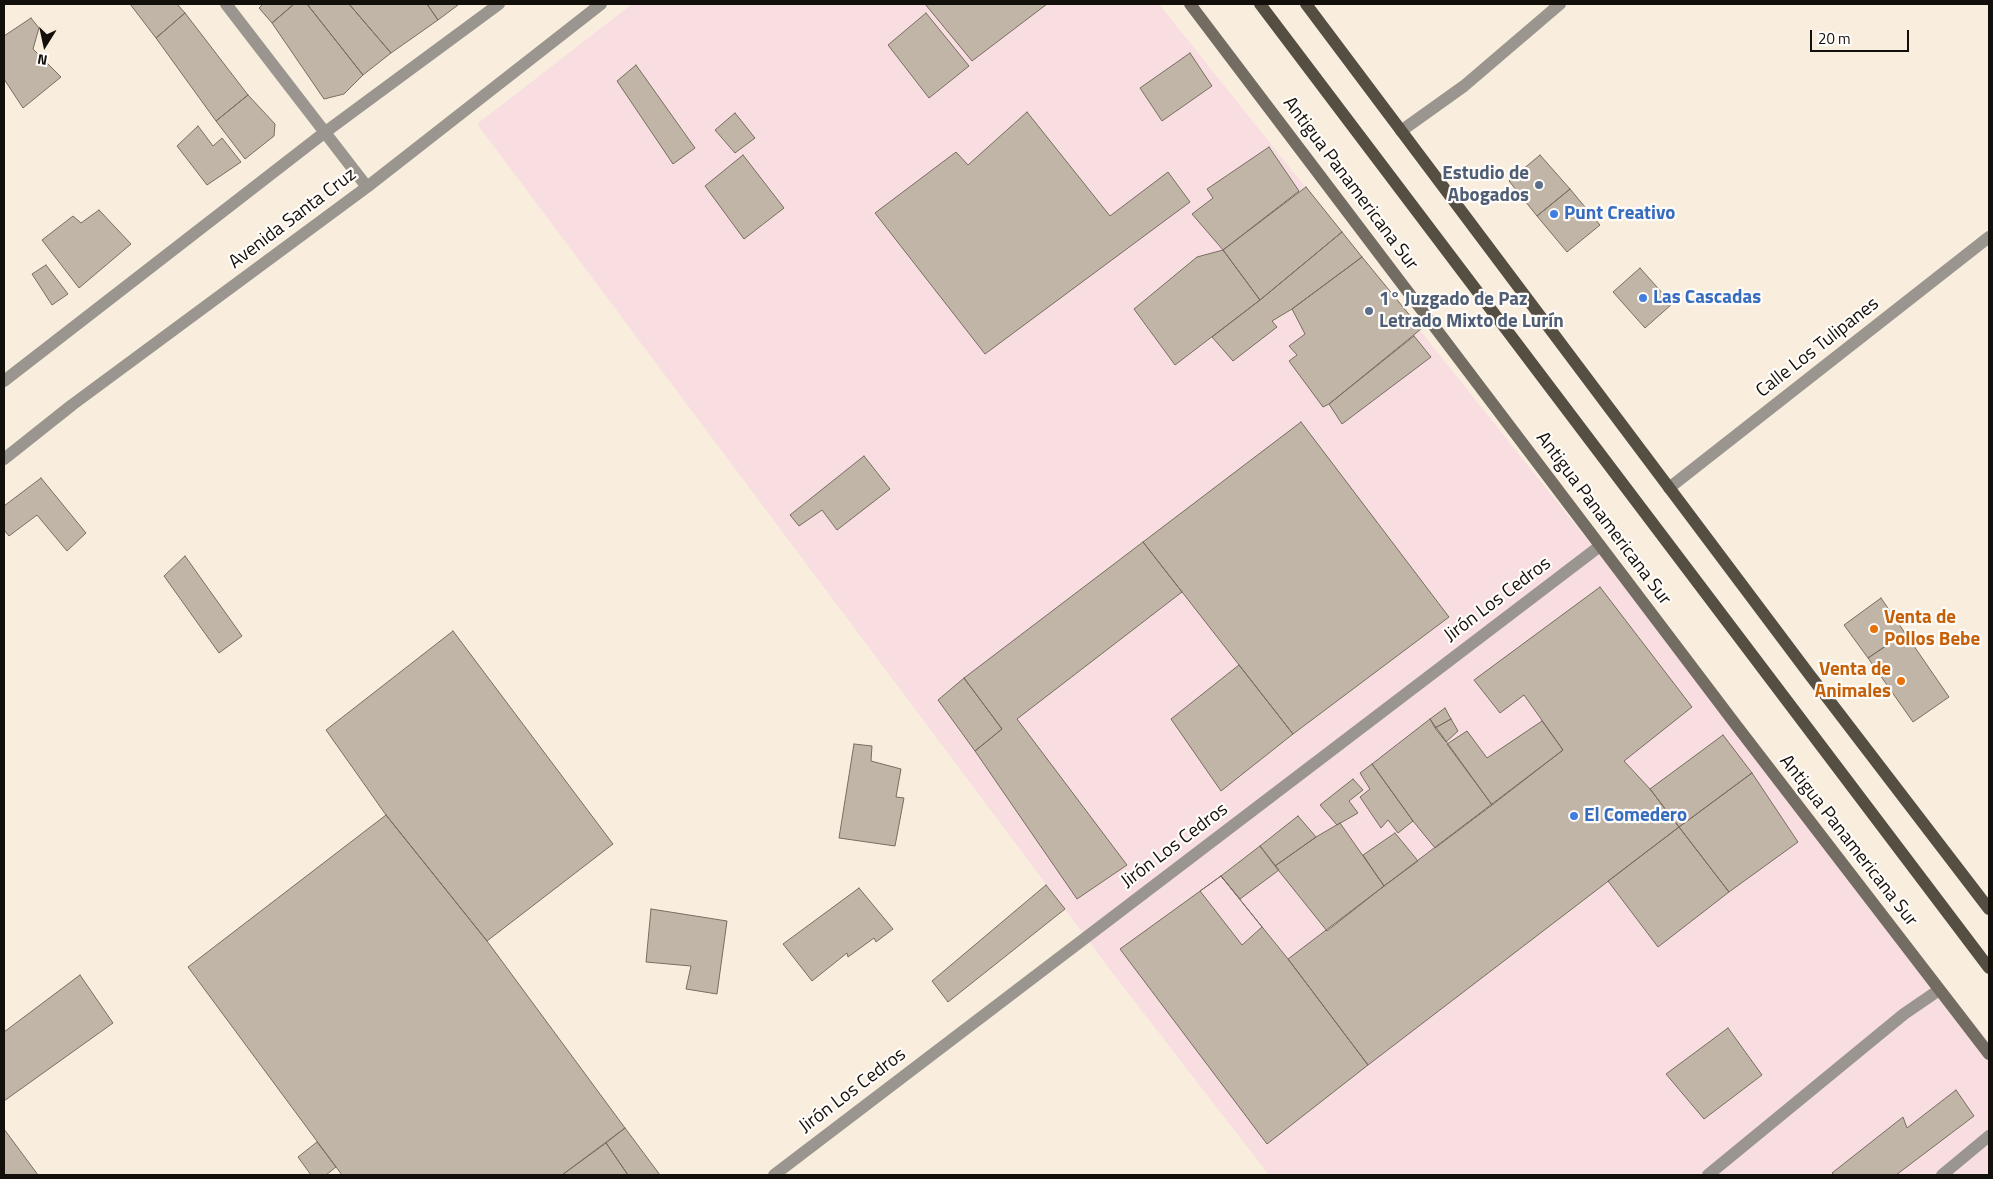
<!DOCTYPE html>
<html>
<head>
<meta charset="utf-8">
<style>
	body { margin:0 }
	#map { position:relative; width:1993px; height:1179px; overflow:hidden; background:#f9eede; font-family:"Titillium Web",sans-serif }
	canvas { display:block }
	.frame { position:absolute; inset:0; border:5px solid #130f0a; pointer-events:none }
	.north { position:absolute; left:20px; top:20px; width:50px; height:50px; -webkit-text-stroke:4px #fffcf9; paint-order:stroke; rotate:190deg; font-size:14px; font-weight:700; line-height:20px; text-align:center; color:#130f0a }
	.north::after { content:''; display:block; margin:auto; width:18px; height:22px; background:#130f0a; clip-path:polygon(50% 0,100% 100%,50% 72%,0 100%) }
	.scale { position:absolute; left:1810px; top:30px; width:99px; height:22px; box-sizing:border-box; border:2px solid #130f0a; border-top:0; padding-left:6px; font-size:15px; line-height:18px; white-space:nowrap; color:#130f0a; -webkit-text-stroke:4px #fffcf9; paint-order:stroke }
</style>
</head>
<body>
<div id="map">
<canvas width="1993" height="1179"></canvas>
<div class="frame"></div>
<div class="north">N</div>
<div class="scale">20 m</div>
</div>
<script>
const c = document.querySelector('canvas').getContext('2d');
c.lineJoin = 'round';
function fillPath(path, color) { c.fillStyle = color; c.fill(path, 'evenodd'); }
const toPath = rows => new Path2D(rows.map(r => 'M' + r).join(''));
function strokePath(path, color, width, dash) { c.strokeStyle = color; c.lineWidth = width; c.lineCap = dash ? 'butt' : 'round'; c.setLineDash(dash || []); c.stroke(path); }
function write(font, color, halo, rows, align = 'center') {
  c.font = font + ' "Titillium Web",sans-serif'; c.lineWidth = 4.5; c.setLineDash([]); c.textBaseline = 'middle'; c.strokeStyle = halo; c.fillStyle = color; for (const [text, x, y, turn = 0] of rows) {
    c.save(); c.translate(x, y); c.rotate((+turn || 0) * Math.PI / 180); c.textAlign = isNaN(turn) ? turn : align; if (halo) c.strokeText(text, 0, 0); c.fillText(text, 0, 0); c.restore();
  }
}
const industrial = toPath([
	[632,4,1159,4,1989,1042,1989,1175,1269,1175,1114,975,477,124]
]);
const building = toPath([
	[130,4,177,4,185,13,156,38,130,4],
	[263,4,294,4,272,23,259,8,263,4],
	[294,4,307,4,363,75,344,94,324,99,272,23,294,4],
	[307,4,349,4,391,53,363,75,307,4],
	[349,4,427,4,438,20,391,53,349,4],
	[427,4,457,4,458,5,438,20,427,4],
	[925,4,1047,4,972,61,925,4],
	[185,13,248,95,216,121,156,38,185,13],
	[926,13,969,66,929,98,888,45,926,13],
	[31,18,39,28,33,49,61,77,23,108,4,79,4,36,31,18],
	[1190,53,1212,86,1162,121,1140,88,1190,53],
	[636,65,695,148,673,164,617,81,636,65],
	[248,95,275,124,274,136,245,159,216,121,248,95],
	[1027,112,1110,216,1168,172,1190,202,985,354,875,213,956,152,968,165,1027,112],
	[735,113,755,138,735,153,715,130,735,113],
	[198,126,213,146,222,138,241,162,207,185,177,146,198,126],
	[1269,147,1299,191,1223,250,1192,214,1213,198,1207,189,1269,147],
	[743,155,784,208,744,239,705,186,743,155],
	[1540,155,1570,189,1537,216,1509,181,1540,155],
	[1306,187,1342,232,1260,300,1223,250,1306,187],
	[1570,189,1600,225,1567,252,1537,216,1570,189],
	[99,210,131,244,79,288,42,240,73,216,81,223,99,210],
	[1342,232,1362,257,1292,309,1272,321,1277,327,1233,361,1212,337,1260,300,1342,232],
	[1223,250,1260,300,1175,365,1134,309,1197,257,1223,250],
	[1362,257,1421,329,1329,404,1323,407,1289,361,1297,355,1289,346,1305,334,1292,309,1362,257],
	[46,265,68,294,52,305,32,274,46,265],
	[1640,268,1672,304,1645,328,1613,292,1640,268],
	[1414,336,1431,357,1342,424,1329,404,1414,336],
	[1301,422,1449,617,1293,734,1143,542,1301,422],
	[864,456,890,489,837,530,822,510,799,526,790,515,864,456],
	[41,478,86,533,67,551,37,515,9,536,4,530,4,506,41,478],
	[1143,542,1182,592,1017,719,1127,865,1077,899,975,751,1002,729,964,678,1143,542],
	[185,556,242,636,219,653,164,576,185,556],
	[1600,587,1692,707,1624,761,1650,789,1679,827,1368,1065,1288,959,1563,750,1524,695,1500,713,1474,680,1600,587],
	[1881,598,1905,633,1868,658,1844,625,1881,598],
	[453,631,613,844,487,941,386,815,326,730,453,631],
	[1905,633,1949,697,1913,722,1868,658,1905,633],
	[1239,665,1293,734,1221,791,1171,719,1239,665],
	[964,678,1002,729,975,751,938,700,964,678],
	[1445,708,1451,719,1435,728,1430,719,1445,708],
	[1430,719,1492,805,1435,848,1413,821,1372,764,1430,719],
	[1451,719,1458,731,1446,742,1435,728,1451,719],
	[1542,721,1563,750,1492,805,1447,744,1467,731,1487,758,1542,721],
	[1723,735,1752,773,1679,827,1650,789,1723,735],
	[854,744,872,746,871,761,901,769,896,797,904,798,895,846,839,838,854,744],
	[1372,764,1413,821,1398,833,1388,820,1381,828,1360,797,1370,789,1360,773,1372,764],
	[1752,773,1798,842,1729,892,1679,827,1752,773],
	[1353,779,1363,790,1349,801,1358,813,1337,825,1320,805,1353,779],
	[386,815,487,941,625,1128,562,1175,342,1175,188,967,386,815],
	[1298,816,1316,837,1275,866,1260,846,1298,816],
	[1340,823,1384,886,1327,931,1275,866,1316,837,1340,823],
	[1679,827,1729,892,1658,947,1608,881,1679,827],
	[1395,833,1418,861,1384,886,1363,855,1395,833],
	[1260,846,1279,870,1240,899,1221,876,1260,846],
	[1221,876,1262,927,1242,945,1200,891,1221,876],
	[1221,876,1288,959,1368,1065,1267,1144,1120,949,1221,876],
	[1046,885,1065,909,948,1002,932,981,1046,885],
	[859,888,893,929,876,942,874,938,848,957,847,953,812,981,783,944,859,888],
	[651,909,727,921,717,994,686,989,691,966,646,962,651,909],
	[80,975,113,1023,4,1101,4,1032,80,975],
	[1728,1028,1762,1075,1704,1119,1666,1074,1728,1028],
	[1956,1090,1974,1116,1896,1175,1834,1175,1832,1173,1903,1117,1907,1128,1956,1090],
	[625,1128,660,1175,628,1175,606,1143,625,1128],
	[4,1129,38,1175,4,1175,4,1129],
	[317,1142,336,1167,326,1175,311,1175,298,1157,317,1142],
	[606,1143,628,1175,562,1175,606,1143]
]);
const lane = toPath([
	[1401,131,1464,86,1560,4],
	[1708,1175,1904,1014,1939,990],
	[1942,1175,1989,1136]
]);
const street = toPath([
	[226,4,367,187],
	[4,381,324,133,499,4],
	[4,459,72,405,367,187,601,4],
	[1669,488,1989,237],
	[774,1175,1600,546]
]);
const secondary = toPath([
	[1190,4,1736,725,1989,1054]
]);
const primary = toPath([
	[1260,4,1989,968],
	[1306,4,1809,674,1989,909]
]);
const markers = [
	[1539,185,5,"#5c6f8a"],
	[1554,214,5,"#3f7fe0"],
	[1643,298,5,"#3f7fe0"],
	[1369,311,5,"#5c6f8a"],
	[1874,629,5,"#e8710a"],
	[1901,681,5,"#e8710a"],
	[1574,816,5,"#3f7fe0"]
];
const serviceNames = [
	["Estudio de",1529,174],
	["Abogados",1529,196],
	["1° Juzgado de Paz",1379,300,"left"],
	["Letrado Mixto de Lurín",1379,322,"left"]
];
const streetNames = [
	["Antigua Panamericana Sur",1350,184,53],
	["Avenida Santa Cruz",293,219,-37],
	["Calle Los Tulipanes",1818,348,-38],
	["Antigua Panamericana Sur",1603,519,53],
	["Jirón Los Cedros",1498,600,-37],
	["Antigua Panamericana Sur",1848,841,52],
	["Jirón Los Cedros",1175,846,-37],
	["Jirón Los Cedros",853,1091,-37]
];
const shopNames = [
	["Punt Creativo",1564,214],
	["Las Cascadas",1653,298],
	["El Comedero",1584,816]
];
const foodNames = [
	["Venta de",1884,618],
	["Pollos Bebe",1884,640],
	["Venta de",1891,670,"right"],
	["Animales",1891,692,"right"]
];
fillPath(industrial, '#f9dee1');
fillPath(building, '#c0b5a6');
strokePath(building, '#786d60', 1);
strokePath(lane, '#9a968f', 12);
strokePath(street, '#9a968f', 12);
strokePath(secondary, '#726c62', 12);
strokePath(primary, '#554e43', 12);
for (const [x, y, r, color] of markers) { const dot = new Path2D(); dot.arc(x, y, r, 0, 2 * Math.PI); c.fillStyle = color; c.fill(dot); strokePath(dot, '#fffcf9', 2); }
write('bold 19px', '#4e5e75', '#fffcf9', serviceNames, 'right');
write('19px', '#130f0a', '#fffcf9', streetNames);
write('bold 19px', '#366cbe', '#fffcf9', shopNames, 'left');
write('bold 19px', '#c56008', '#fffcf9', foodNames, 'left');
</script>
</body>
</html>
